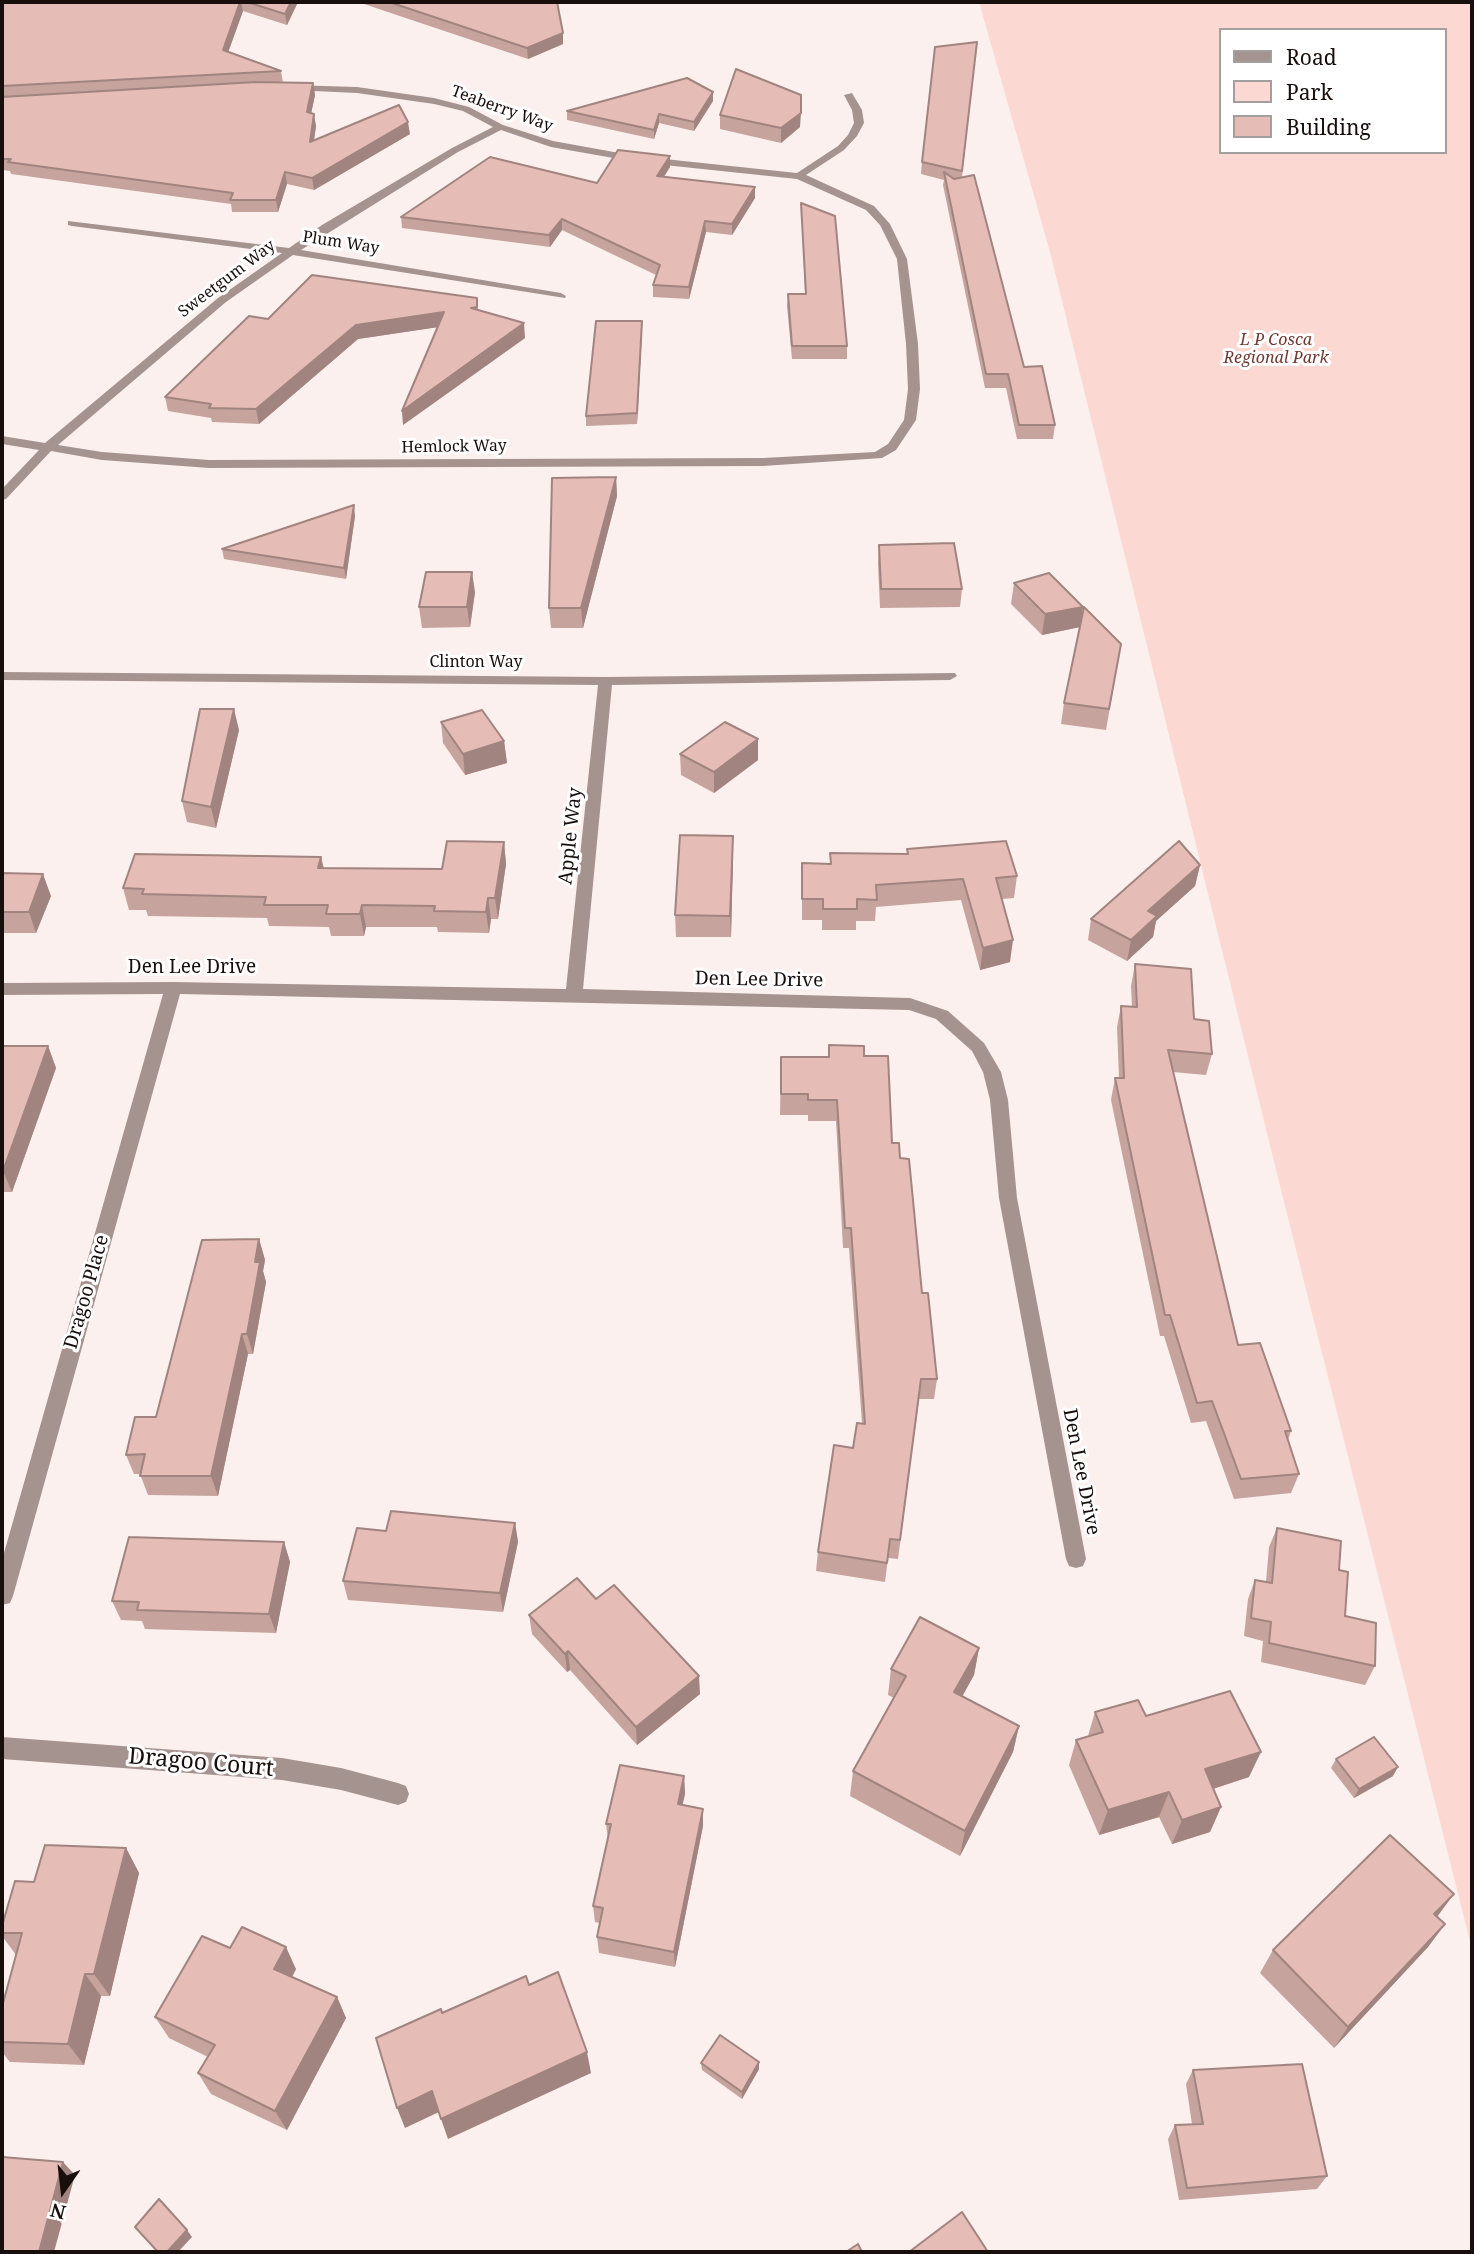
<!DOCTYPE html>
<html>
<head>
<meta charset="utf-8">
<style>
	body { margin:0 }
	#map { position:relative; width:1474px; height:2254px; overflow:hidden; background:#fcf0ee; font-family:"Noto Serif",serif }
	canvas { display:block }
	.frame { position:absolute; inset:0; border:4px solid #180f0d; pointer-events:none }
	.legend { position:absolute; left:1219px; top:28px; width:228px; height:126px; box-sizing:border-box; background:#fff; border:2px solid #a39f9e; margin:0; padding:9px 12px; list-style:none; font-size:21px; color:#180f0d }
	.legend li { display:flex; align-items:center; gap:14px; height:35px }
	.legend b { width:35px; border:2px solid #a39f9e }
	.north { position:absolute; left:28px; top:2156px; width:70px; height:70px; -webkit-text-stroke:5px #fff; paint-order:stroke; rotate:194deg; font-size:19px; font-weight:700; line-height:28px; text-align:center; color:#180f0d }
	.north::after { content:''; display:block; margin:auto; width:24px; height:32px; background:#180f0d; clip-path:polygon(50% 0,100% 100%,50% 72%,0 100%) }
</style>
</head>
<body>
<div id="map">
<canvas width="1474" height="2254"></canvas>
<div class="frame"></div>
<ul class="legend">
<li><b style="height:9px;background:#a59390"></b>Road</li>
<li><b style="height:19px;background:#fbd8d1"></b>Park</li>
<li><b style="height:19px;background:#e6bdb6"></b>Building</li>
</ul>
<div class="north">N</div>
</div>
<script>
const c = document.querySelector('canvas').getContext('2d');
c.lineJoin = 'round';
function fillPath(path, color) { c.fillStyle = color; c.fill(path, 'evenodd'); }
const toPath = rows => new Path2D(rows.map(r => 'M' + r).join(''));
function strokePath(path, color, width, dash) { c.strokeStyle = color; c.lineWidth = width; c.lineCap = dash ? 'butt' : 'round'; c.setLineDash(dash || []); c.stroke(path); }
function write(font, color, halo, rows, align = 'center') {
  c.font = font + ' "Noto Serif",serif'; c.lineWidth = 6; c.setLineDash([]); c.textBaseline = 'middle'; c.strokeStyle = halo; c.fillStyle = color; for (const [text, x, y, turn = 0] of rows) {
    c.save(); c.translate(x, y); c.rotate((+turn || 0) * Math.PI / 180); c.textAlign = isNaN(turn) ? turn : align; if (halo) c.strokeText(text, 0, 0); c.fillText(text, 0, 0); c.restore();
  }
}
const green = toPath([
	[979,2,1472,2,1472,1949,1284,1202,1050,252],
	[1220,30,1444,30,1444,152,1220,152]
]);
const minor = toPath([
	[289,85,357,87,434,98,469,107,503,125,553,141,636,156,797,173,838,146,848,135,854,123,852,110,844,95,852,93,862,110,864,123,857,136,844,150,806,175,874,206,890,224,907,259,918,344,920,389,916,420,896,450,882,458,763,466,209,468,102,460,51,451,6,499,2,500,2,489,39,450,2,444,2,436,45,443,218,298,282,253,72,226,68,225,68,221,289,248,322,225,452,148,493,127,463,111,434,104,357,93,292,90,289,89,289,85],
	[501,130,551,147,636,162,797,179,866,210,880,225,897,259,906,344,908,389,904,420,888,444,875,452,763,458,209,460,102,452,58,445,226,302,293,255,565,298,566,296,561,293,301,250,458,152,501,130],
	[2,672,605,677,955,673,957,676,950,680,612,685,583,989,910,998,948,1011,984,1043,1001,1072,1008,1100,1017,1198,1086,1559,1083,1566,1076,1568,1069,1566,1066,1559,999,1198,990,1100,983,1072,972,1051,936,1019,909,1010,180,994,13,1596,10,1603,2,1605,2,1560,163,994,2,995,2,983,173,982,566,989,598,685,2,680,2,672],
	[2,1737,282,1758,341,1768,398,1783,406,1786,409,1794,406,1802,398,1805,341,1790,282,1780,2,1759,2,1737]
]);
const wall = toPath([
	[2,2,298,2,287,25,243,11,228,52,281,71,283,83,313,83,315,95,311,113,316,126,314,140,410,134,314,190,287,184,278,212,232,212,231,204,11,174,10,171,2,170],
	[358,2,557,2,563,33,563,44,528,59],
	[977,42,962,177,1024,367,1055,425,1053,439,1017,439,1006,388,985,388,943,185,944,180,921,174,922,162],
	[713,92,713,101,694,131,659,123,654,139,567,120,567,111],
	[720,115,800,127,781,143,720,129],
	[670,167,664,177,755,187,755,198,732,235,706,232,689,299,653,297,653,285,656,275,562,230,550,247,402,228,401,217,597,183],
	[801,203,847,346,847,359,792,359,787,306,788,294,805,294],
	[477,298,478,310,525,338,403,425,437,327,358,339,259,424,212,422,211,418,168,411,165,397,268,319],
	[642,331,637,424,586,426,586,416],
	[616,477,617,496,583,628,551,628,549,608],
	[355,516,346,579,224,559,222,549],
	[879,545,962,589,960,607,880,608,878,564],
	[1014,583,1081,622,1121,644,1106,730,1061,724,1064,703,1080,627,1042,635,1011,604],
	[475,592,470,627,422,628,419,607],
	[441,722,504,741,507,763,465,775,443,743],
	[239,730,216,828,187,822,182,801],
	[758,739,758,760,714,793,681,775,680,754],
	[504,842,506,864,498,919,491,919,489,933,438,932,437,927,366,927,364,936,331,936,329,927,269,926,267,918,148,916,146,910,129,910,123,888,321,857,324,868,442,869],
	[907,849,1017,876,1014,898,1002,899,1010,962,980,970,961,900,876,907,875,921,856,921,856,930,822,930,822,920,802,920,802,863,830,864,830,853,907,854],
	[733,857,731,937,676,937,675,915],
	[1200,865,1195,886,1156,921,1153,937,1127,961,1088,940,1091,919],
	[2,873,51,896,36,933,2,933],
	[1135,964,1194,1019,1212,1054,1206,1075,1173,1072,1238,1345,1291,1431,1288,1440,1299,1474,1291,1493,1234,1499,1206,1421,1191,1423,1164,1336,1160,1336,1111,1100,1115,1078,1119,1078,1117,1027,1121,1006,1132,1007,1131,986],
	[829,1045,864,1056,892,1143,900,1158,937,1379,934,1399,919,1399,898,1559,888,1558,885,1582,816,1571,818,1552,862,1423,849,1248,843,1248,836,1121,808,1121,808,1115,780,1115,781,1057,828,1057],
	[2,1046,48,1046,56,1068,12,1192,2,1192],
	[259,1239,265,1260,263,1271,266,1282,253,1354,248,1354,218,1496,148,1495,140,1474,134,1474,126,1455,156,1417],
	[515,1523,518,1542,503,1612,348,1600,343,1581,386,1531],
	[1277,1528,1339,1570,1345,1616,1375,1666,1365,1685,1261,1662,1263,1641,1244,1636,1248,1599,1255,1580,1266,1582,1269,1547],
	[284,1542,290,1562,276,1633,145,1629,142,1621,121,1620,112,1601],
	[596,1599,700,1694,637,1745,570,1670,567,1672,532,1634,529,1615],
	[979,1648,974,1675,962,1696,1019,1726,1013,1752,960,1856,850,1796,853,1771,894,1698,888,1695,891,1669],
	[1095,1712,1146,1716,1249,1777,1213,1789,1221,1807,1210,1832,1172,1844,1159,1817,1099,1835,1069,1765,1076,1740,1088,1736],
	[1336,1759,1393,1776,1354,1798,1331,1768],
	[684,1776,685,1794,682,1805,703,1809,703,1826,675,1967,599,1953,597,1937,600,1923,595,1922,593,1906,608,1839,606,1824],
	[126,1848,139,1873,110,1996,101,1996,84,2065,10,2062,2,2052,2,2007,16,1955,2,1936,2,1926,34,1882],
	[1437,1917,1445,1924,1428,1947,1334,2048,1260,1973,1273,1950],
	[230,1948,296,1969,292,1977,337,1997,346,2018,287,2130,211,2094,198,2073,208,2057,169,2038,155,2017],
	[701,2063,759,2069,742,2099,702,2070],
	[1193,2070,1327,2176,1317,2189,1179,2200,1168,2139,1175,2125,1192,2124,1186,2084]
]);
const shadedWall = toPath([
	[240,2,241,2,243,11,225,61,223,50],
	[291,2,298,2,287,25,285,14],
	[563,33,563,44,528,59,527,48],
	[313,83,315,95,309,124,307,112],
	[713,92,713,101,694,131,694,122],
	[801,113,800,127,781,143,781,128],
	[314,114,316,126,312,154,310,142],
	[659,114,659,123,654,139,654,130],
	[408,122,410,134,314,190,312,178],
	[670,156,670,167,657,187,657,176],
	[285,172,287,184,278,212,276,200],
	[755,187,755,198,732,235,732,224],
	[562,219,562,230,550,247,549,235],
	[705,221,706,232,689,299,689,287],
	[444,312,446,326,358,339,259,424,256,409,356,325],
	[642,321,642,331,637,424,637,413],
	[524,323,525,338,403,425,402,411],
	[616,477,617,496,583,628,581,608],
	[354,505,355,516,346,579,344,568],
	[472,572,475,592,470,627,467,607],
	[1083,607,1080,627,1042,635,1045,614],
	[234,709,239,730,216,828,211,807],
	[758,739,758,760,714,793,714,772],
	[504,741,507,763,465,775,463,754],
	[733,836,733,857,731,937,730,916],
	[504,842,506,864,498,919,495,898],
	[321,857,325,878,318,868],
	[1200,865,1195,886,1156,921,1153,937,1127,961,1131,940,1148,911],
	[43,874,51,896,36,933,29,912],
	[488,898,491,919,489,933,486,912],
	[362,905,366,927,364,936,360,914],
	[1013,940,1010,962,980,970,983,948],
	[48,1046,56,1068,12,1192,3,1171],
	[259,1239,265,1260,263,1271,266,1282,253,1354,247,1334,255,1262],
	[242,1334,248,1354,218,1496,211,1476],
	[515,1523,518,1542,503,1612,500,1593],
	[284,1542,290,1562,276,1633,269,1614],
	[979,1648,974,1675,950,1719,954,1692],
	[568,1651,570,1670,567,1672,565,1654],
	[699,1676,700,1694,637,1745,636,1727],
	[1019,1726,1013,1752,960,1856,965,1831],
	[1261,1752,1249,1777,1194,1795,1205,1769],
	[1398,1767,1393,1776,1354,1798,1359,1789],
	[684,1776,685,1794,679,1821,678,1804],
	[1169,1792,1159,1817,1099,1835,1108,1810],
	[1221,1807,1210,1832,1172,1844,1182,1820],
	[703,1809,703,1826,675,1967,674,1952],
	[126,1848,139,1873,110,1996,94,1974],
	[1454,1894,1437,1917,1434,1914],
	[1445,1924,1428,1947,1334,2048,1348,2027],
	[286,1947,296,1969,285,1991,274,1969],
	[85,1974,101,1996,84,2065,68,2044],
	[337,1997,346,2018,287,2130,275,2111],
	[587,2052,591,2073,448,2139,441,2119],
	[759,2062,759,2069,742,2099,742,2092],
	[432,2091,439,2112,405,2128,397,2108],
	[63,2162,75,2175,54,2252,39,2252],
	[187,2230,192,2237,178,2252,167,2252]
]);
const building = toPath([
	[2,2,240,2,223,50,281,71,2,86,2,2],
	[247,2,291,2,285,14,247,2],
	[389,2,557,2,563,33,527,48,389,2],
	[977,42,962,171,922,162,935,47,977,42],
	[736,69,801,95,801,113,781,128,720,115,736,69],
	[687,78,713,92,694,122,659,114,654,130,567,111,687,78],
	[256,82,313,83,307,112,314,114,310,142,399,105,408,122,312,178,285,172,276,200,230,200,233,193,8,162,11,159,2,159,2,97,256,82],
	[618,150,670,156,657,176,755,187,732,224,705,221,689,287,653,285,660,265,562,219,549,235,401,217,490,157,597,183,618,150],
	[944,172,954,179,974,175,1024,367,1042,366,1055,425,1019,425,1008,374,986,374,944,172],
	[801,203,835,216,847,346,792,346,788,294,806,294,801,203],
	[312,275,477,298,477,307,471,308,524,323,402,411,444,312,356,325,256,409,209,408,211,404,165,397,249,316,268,319,312,275],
	[596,321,642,321,637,413,586,416,596,321],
	[616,477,581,608,549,608,552,478,616,477],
	[354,505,344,568,222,549,354,505],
	[954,543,962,589,881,589,879,545,954,543],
	[426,572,472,572,467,607,419,607,426,572],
	[1049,573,1083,607,1045,614,1014,583,1049,573],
	[1084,607,1121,644,1109,709,1064,703,1084,607],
	[200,709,234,709,211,807,182,801,200,709],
	[482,710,504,741,463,754,441,722,482,710],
	[725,722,758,739,714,772,680,754,725,722],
	[680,835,733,836,730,916,675,915,680,835],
	[447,841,504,842,495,898,488,898,486,912,434,911,435,906,362,905,360,914,326,914,328,905,264,905,266,897,142,894,144,889,123,888,135,854,321,857,318,868,442,869,447,841],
	[1006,841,1017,876,996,878,1013,940,983,948,963,879,876,885,877,900,857,899,857,909,823,909,823,899,802,899,802,863,831,864,830,853,908,854,907,849,1006,841],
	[1179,841,1200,865,1148,911,1157,916,1131,940,1091,919,1179,841],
	[2,873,43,874,29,912,2,912,2,873],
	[1135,964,1191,969,1194,1019,1209,1021,1212,1054,1168,1050,1238,1345,1260,1343,1291,1431,1285,1431,1299,1474,1241,1479,1212,1401,1197,1403,1170,1315,1165,1315,1115,1078,1124,1078,1121,1006,1137,1007,1135,964],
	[829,1045,864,1046,864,1056,888,1056,892,1143,899,1143,900,1158,909,1159,922,1293,928,1293,937,1379,921,1379,900,1540,890,1539,887,1563,818,1552,834,1445,853,1448,857,1423,865,1424,851,1228,845,1228,837,1100,808,1100,808,1094,781,1094,781,1057,829,1057,829,1045],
	[2,1046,48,1046,3,1171,2,1171,2,1046],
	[259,1239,255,1262,260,1262,247,1334,242,1334,211,1476,140,1476,145,1454,126,1455,135,1417,156,1417,202,1240,259,1239],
	[391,1511,515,1523,500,1593,343,1581,357,1528,386,1531,391,1511],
	[1277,1528,1341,1541,1339,1570,1348,1572,1345,1616,1376,1623,1375,1666,1269,1643,1271,1622,1251,1618,1255,1580,1272,1583,1277,1528],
	[129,1537,284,1542,269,1614,137,1610,139,1602,112,1601,129,1537],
	[577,1578,596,1599,614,1585,699,1676,636,1727,568,1651,565,1654,529,1615,577,1578],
	[920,1617,979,1648,954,1692,1019,1726,965,1831,853,1771,906,1676,891,1669,920,1617],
	[1230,1691,1261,1752,1205,1769,1221,1807,1182,1820,1169,1792,1108,1810,1076,1740,1103,1732,1095,1712,1138,1700,1146,1716,1230,1691],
	[1374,1737,1398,1767,1359,1789,1336,1759,1374,1737],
	[620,1765,684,1776,678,1804,703,1809,674,1952,597,1937,603,1908,593,1906,611,1824,606,1824,620,1765],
	[1390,1835,1454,1894,1434,1914,1445,1924,1348,2027,1273,1950,1390,1835],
	[45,1845,126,1848,94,1974,85,1974,68,2044,2,2042,2,2007,22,1933,2,1933,2,1926,15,1881,34,1882,45,1845],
	[242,1927,286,1947,274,1969,337,1997,275,2111,198,2073,215,2045,155,2017,202,1936,230,1948,242,1927],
	[558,1972,587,2052,441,2119,432,2091,397,2108,376,2038,441,2009,442,2013,526,1976,529,1985,558,1972],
	[720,2035,759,2062,742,2092,701,2063,720,2035],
	[1302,2064,1327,2176,1187,2188,1175,2125,1203,2124,1193,2070,1302,2064],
	[2,2157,63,2162,39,2252,2,2252,2,2157],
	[159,2199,187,2230,167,2252,158,2252,135,2227,159,2199],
	[962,2212,988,2252,909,2252,962,2212],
	[858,2244,862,2252,846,2252,858,2244]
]);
const farStreetnames = [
	["Teaberry Way",502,109,20],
	["Plum Way",341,243,9],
	["Sweetgum Way",227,279,-37],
	["Hemlock Way",454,447,-1],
	["Clinton Way",476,662]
];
const farParknames = [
	["L P Cosca",1276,340],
	["Regional Park",1276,358]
];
const streetNames = [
	["Apple Way",571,836,-84],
	["Den Lee Drive",192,968],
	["Den Lee Drive",759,980,1],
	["Dragoo Place",87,1292,-74],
	["Den Lee Drive",1081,1472,79]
];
const nearStreetnames = [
	["Dragoo Court",201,1763,5]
];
fillPath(green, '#fbd8d1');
fillPath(minor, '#a59390');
fillPath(wall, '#c6a39d');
fillPath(shadedWall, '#a1847f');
fillPath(building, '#e6bdb6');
strokePath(building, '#a1847f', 2);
write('16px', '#180f0d', '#fff', farStreetnames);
write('italic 16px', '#6e3930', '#fff', farParknames);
write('19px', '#180f0d', '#fff', streetNames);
write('23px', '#180f0d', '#fff', nearStreetnames);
</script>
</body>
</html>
